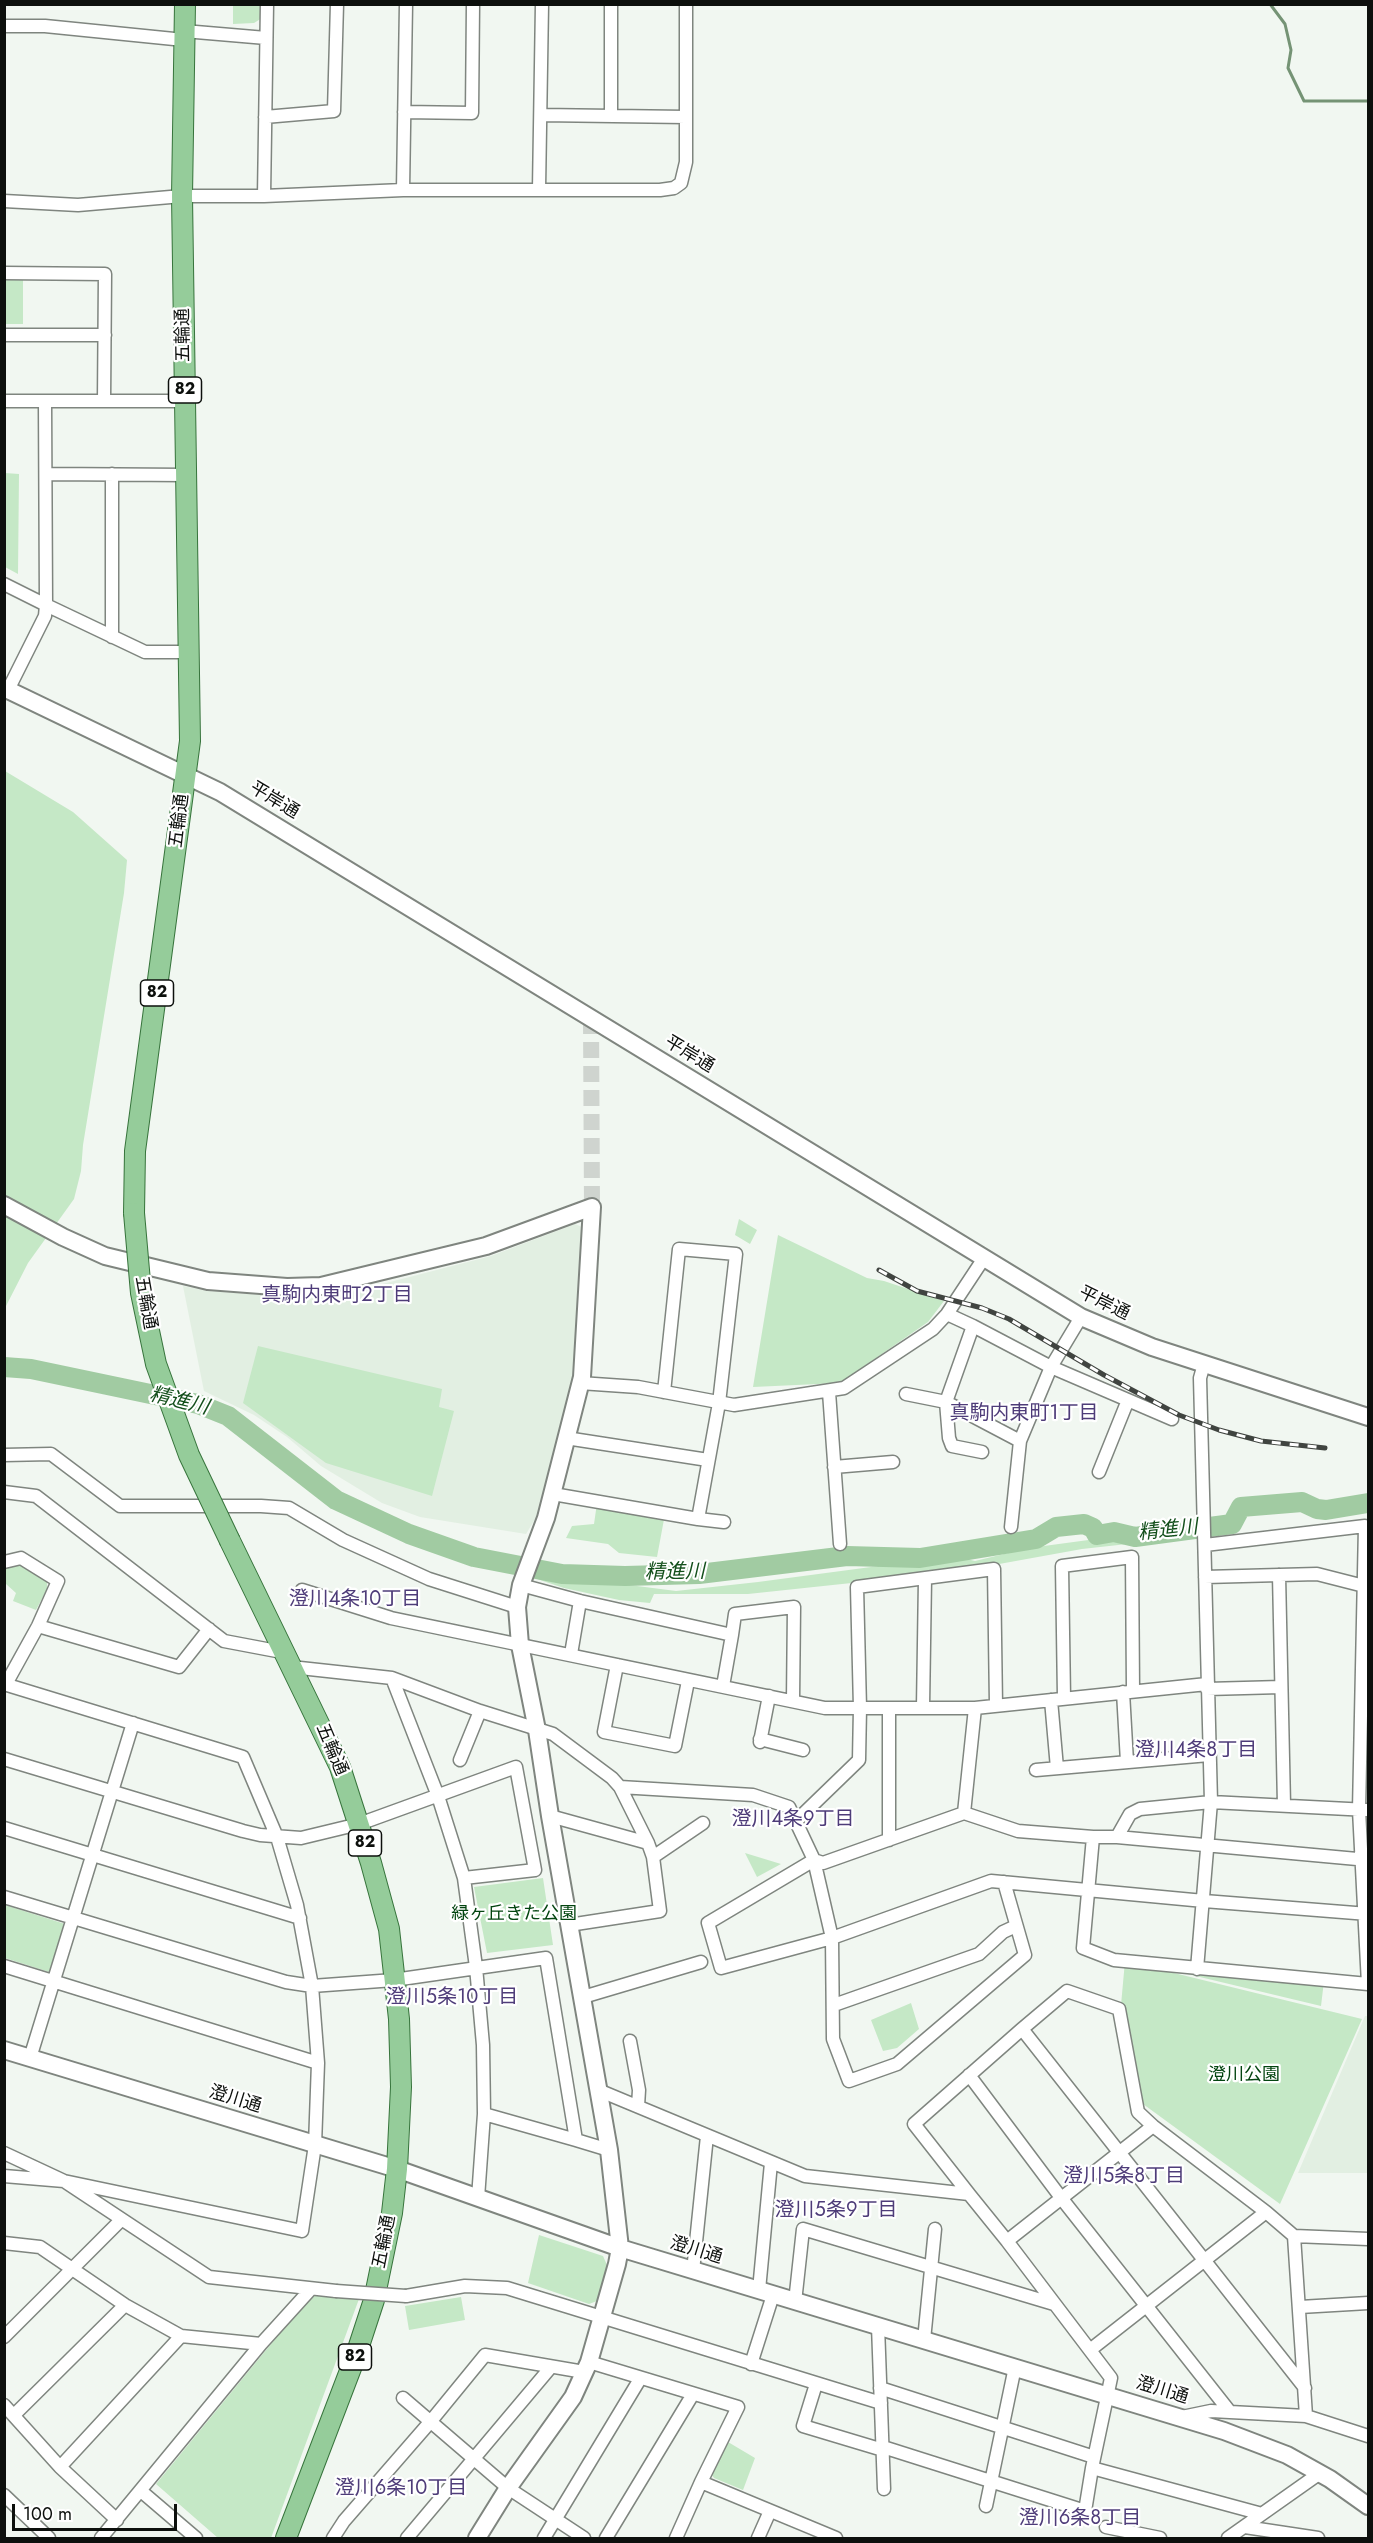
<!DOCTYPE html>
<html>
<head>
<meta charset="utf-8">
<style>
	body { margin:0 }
	#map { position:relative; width:1373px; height:2543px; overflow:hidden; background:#f1f7f1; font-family:Jost,sans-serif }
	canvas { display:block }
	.frame { position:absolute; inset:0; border:6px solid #0d100d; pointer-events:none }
	.scale { position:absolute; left:12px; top:2504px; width:165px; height:27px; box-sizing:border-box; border:3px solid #0d100d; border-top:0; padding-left:8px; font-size:18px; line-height:21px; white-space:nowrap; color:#0d100d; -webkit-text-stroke:4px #fff; paint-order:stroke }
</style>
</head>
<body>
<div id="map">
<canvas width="1373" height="2543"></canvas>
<div class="frame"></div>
<div class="scale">100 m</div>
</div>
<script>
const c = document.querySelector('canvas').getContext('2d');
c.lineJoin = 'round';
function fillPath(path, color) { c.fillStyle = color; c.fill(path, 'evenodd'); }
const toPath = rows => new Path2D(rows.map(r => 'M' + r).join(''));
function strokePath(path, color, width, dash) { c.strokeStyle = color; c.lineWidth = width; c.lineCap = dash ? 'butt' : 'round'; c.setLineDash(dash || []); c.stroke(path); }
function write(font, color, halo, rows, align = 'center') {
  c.font = font + ' Jost,"Noto Sans JP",sans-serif'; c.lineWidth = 4.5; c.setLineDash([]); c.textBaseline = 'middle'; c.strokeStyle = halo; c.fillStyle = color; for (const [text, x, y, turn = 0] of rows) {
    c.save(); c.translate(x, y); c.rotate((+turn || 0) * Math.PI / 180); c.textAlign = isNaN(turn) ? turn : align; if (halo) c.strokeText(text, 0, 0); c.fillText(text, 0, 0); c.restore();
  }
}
const built = toPath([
	[575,1224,582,1227,573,1375,540,1511,526,1534,420,1517,382,1503,321,1466,287,1437,254,1415,204,1391,183,1286,208,1291,324,1299,491,1256],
	[1365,2016,1368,2016,1368,2173,1298,2173]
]);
const green = toPath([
	[233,5,263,5,262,18,254,23,233,24],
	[5,274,23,275,23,324,5,324],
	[5,473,19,474,18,574,5,567],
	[5,771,73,812,127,860,124,893,83,1145,81,1171,74,1199,28,1263,5,1308],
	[739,1219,757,1230,750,1244,735,1235],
	[778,1235,867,1278,884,1281,944,1301,928,1322,840,1383,753,1387],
	[258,1346,442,1389,439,1407,454,1411,432,1496,326,1463,243,1403],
	[597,1503,665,1514,657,1557,619,1553,608,1544,566,1538,572,1526,594,1524],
	[1200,1525,1200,1536,1082,1549,955,1572,748,1594,654,1594,650,1603,619,1600,564,1588,534,1578,536,1573,676,1591,758,1582,954,1556,975,1561,1029,1548],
	[20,1561,47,1577,47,1589,36,1610,13,1601,16,1593,6,1584,4,1564],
	[745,1853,781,1864,757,1877],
	[543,1878,553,1945,487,1953,474,1887],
	[5,1905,65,1924,49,1972,5,1958],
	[1125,1961,1362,2019,1280,2204,1143,2104,1121,2005],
	[1179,1972,1324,1981,1321,2006],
	[911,2003,919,2029,897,2048,883,2051,871,2020],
	[539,2235,603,2256,607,2265,597,2301,589,2304,528,2283],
	[315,2294,359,2299,271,2538,218,2538,156,2484,308,2299],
	[461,2297,465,2320,409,2330,405,2306],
	[728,2442,755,2458,743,2490,714,2478,712,2475]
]);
const stream = toPath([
	[1270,4,1285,24,1291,50,1288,68,1304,101,1368,101]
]);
const river = toPath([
	[4,1367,31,1369,198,1404,228,1416,336,1500,409,1534,474,1557,562,1574,625,1576,699,1574,847,1556,920,1558,1036,1539,1056,1527,1084,1524,1093,1528,1097,1535,1114,1532,1135,1537,1232,1524,1241,1507,1302,1502,1317,1509,1326,1510,1368,1503]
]);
const tertiaryTunnel = toPath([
	[591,1018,592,1207]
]);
const minor = toPath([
	[4,26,45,26,184,40],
	[184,31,266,38],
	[404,112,472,113,473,4],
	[541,115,686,117],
	[611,116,611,4],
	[265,117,334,111,337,4],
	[539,189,542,4],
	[403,190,406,4],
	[264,196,267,4],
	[4,201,78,205,182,196,264,196,403,190,660,190,674,188,681,183,686,162,686,4],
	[4,273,105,274,104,401],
	[4,335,105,335],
	[4,401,185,401],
	[45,401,46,605,145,652,188,652],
	[47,474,186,475],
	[112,474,112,637],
	[4,584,46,605,45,616,8,690],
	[947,1314,973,1326,946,1402,949,1438,952,1446,982,1452],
	[973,1326,1051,1367,1172,1419],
	[580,1383,638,1387,734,1405,844,1388,933,1329,947,1314,984,1258],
	[829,1392,840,1544],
	[906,1394,946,1402,1020,1441,1051,1367,1081,1317],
	[566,1438,708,1460],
	[4,1455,51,1454,120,1506,261,1506,289,1508,343,1540,429,1579,517,1607],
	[834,1467,893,1462],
	[1099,1472,1128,1400],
	[4,1492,36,1496,224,1641,282,1652],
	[553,1494,698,1519,719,1403,736,1254,679,1249,664,1392],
	[698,1519,724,1522],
	[1011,1527,1020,1441],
	[4,1562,21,1558,58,1581,38,1626,6,1684],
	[1279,1575,1284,1805],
	[1205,1577,1317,1574,1368,1587],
	[521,1585,580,1601,732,1635,735,1614,794,1607,793,1700],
	[302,1590,391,1618,825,1708,975,1708,1207,1684],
	[38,1626,179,1667,209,1629],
	[571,1654,580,1601],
	[617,1665,604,1732,675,1746,688,1681],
	[291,1667,392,1678,480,1711,553,1734,612,1778,620,1787,648,1843,653,1857,660,1911,569,1925],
	[392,1678,438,1796,464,1878,476,1967,483,2045,484,2114,478,2198],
	[4,1684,243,1757,277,1837,297,1905,312,1986,318,2063,315,2145,302,2231,64,2181,4,2153],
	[723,1686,732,1635],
	[1207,1689,1281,1687],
	[1123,1692,1127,1762],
	[1064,1698,1062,1566,1132,1557,1133,1690],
	[1051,1700,1057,1768],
	[923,1707,925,1579],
	[889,1708,889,1840],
	[760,1739,803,1750],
	[760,1742,769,1696],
	[4,1759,243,1831,260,1835,301,1838,359,1824,516,1767,535,1870,464,1878],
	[460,1760,480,1711],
	[1036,1770,1209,1755],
	[620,1787,753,1795,789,1807,814,1860,832,1938,833,2039,849,2081,897,2064,1025,1955,1004,1882],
	[964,1813,975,1708],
	[550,1816,648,1843],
	[797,1820,859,1760,860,1708,857,1587,994,1569,996,1705],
	[4,1828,300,1918],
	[1093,1837,1083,1948,1114,1960,1368,1984,1359,1810,1365,1526,1205,1545],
	[1117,1837,1130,1814,1140,1809,1211,1802,1368,1810],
	[653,1857,703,1823],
	[1368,1860,1117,1837,1093,1837,1018,1831,964,1813,823,1863,814,1860,708,1923,721,1968,832,1938,991,1881,1204,1901,1368,1914],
	[4,1897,286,1982,312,1986,394,1980,546,1958,576,2140,484,2114],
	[4,1966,318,2063],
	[1197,1969,1211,1802,1200,1378,1204,1364],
	[583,1997,701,1962],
	[834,2005,979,1954,1003,1932,1016,1926],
	[1022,2029,1305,2388],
	[630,2041,639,2090,638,2106],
	[30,2058,133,1723],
	[969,2075,1062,2199,1230,2412],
	[598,2090,805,2176,969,2194,1007,2241,1111,2378,1092,2468,1262,2514],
	[576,2140,609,2150],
	[4,2176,64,2181,209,2277,336,2291],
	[969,2194,914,2124,1022,2029,1067,1991,1119,2009,1138,2112,1153,2126,1266,2212,1294,2236,1306,2416],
	[1294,2236,1368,2239],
	[1007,2241,1153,2126],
	[4,2243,40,2247,125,2305,181,2336,261,2344],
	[693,2271,707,2136],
	[759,2290,771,2163],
	[406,2296,465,2286,507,2288,881,2403],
	[795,2302,803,2229,1054,2304],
	[1300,2307,1368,2303],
	[878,2326,884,2489],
	[4,2337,121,2220],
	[924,2340,935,2229],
	[1090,2350,1266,2212],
	[589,2362,738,2407,701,2482,836,2538],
	[751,2364,773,2295],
	[816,2384,803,2426,883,2450],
	[880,2388,1094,2457],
	[403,2398,508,2488,584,2538],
	[4,2405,60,2467,181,2336],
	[14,2415,125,2305],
	[1182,2417,1211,2411,1306,2416,1368,2436],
	[883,2447,1085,2511,1092,2468],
	[60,2467,117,2520],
	[141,2491,196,2538],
	[4,2495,49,2538],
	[986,2506,1015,2367],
	[1106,2527,1160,2538],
	[1245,2527,1318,2538],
	[101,2538,261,2344,310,2290],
	[333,2538,344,2521,431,2421,485,2355,584,2372],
	[407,2538,551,2367],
	[544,2538,640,2379],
	[606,2538,693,2394],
	[676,2538,701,2482],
	[758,2538,770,2511],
	[1228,2538,1320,2473]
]);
const tertiary = toPath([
	[4,688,220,792,1081,1317,1152,1347,1368,1417],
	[4,1205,63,1237,105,1256,208,1281,287,1287,321,1286,486,1246,592,1207,582,1377,546,1518,521,1585,517,1607,520,1645,537,1730,550,1816,609,2150,620,2248,617,2264,589,2362,573,2397,508,2488,477,2538],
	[4,2050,397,2169,620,2248,1224,2431,1287,2455,1330,2479,1368,2506]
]);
const primary = toPath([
	[134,1213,135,1151,190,741,182,196,185,4],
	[230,1541,340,1767,371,1863,389,1929,399,2019,401,2087,397,2169,392,2213,374,2300,356,2355,286,2538]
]);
const rail = toPath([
	[879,1270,917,1291,982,1308,1009,1319,1104,1375,1179,1415,1219,1430,1261,1441,1325,1448]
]);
const minorBridge = toPath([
	[336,2291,406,2296]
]);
const primaryBridge = toPath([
	[134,1213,141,1293,156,1364,189,1455,230,1541]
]);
const shields = [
	[185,390,33],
	[157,993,33],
	[365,1843,33],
	[355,2357,33]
];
const shieldNames = [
	["82",185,390],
	["82",157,993],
	["82",365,1843],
	["82",355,2357]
];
const streetNames = [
	["五輪通",184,335,-91],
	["平岸通",274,801,31],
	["五輪通",180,821,-83],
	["平岸通",689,1055,31],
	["五輪通",145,1303,80],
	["平岸通",1104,1304,26],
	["五輪通",331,1750,67],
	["澄川通",235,2100,17],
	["五輪通",385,2242,-79],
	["澄川通",696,2251,17],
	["澄川通",1162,2391,17]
];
const parkNames = [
	["緑ヶ丘きた公園",514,1915],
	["澄川公園",1244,2076]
];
const neighbourhoodNames = [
	["真駒内東町2丁目",337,1296],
	["真駒内東町1丁目",1024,1414],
	["澄川4条10丁目",355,1600],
	["澄川4条8丁目",1196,1751],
	["澄川4条9丁目",793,1820],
	["澄川5条10丁目",452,1998],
	["澄川5条8丁目",1124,2177],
	["澄川5条9丁目",836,2211],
	["澄川6条10丁目",401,2489],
	["澄川6条8丁目",1080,2519]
];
const waterNames = [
	["精進川",179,1402,14],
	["精進川",1168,1531,-6],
	["精進川",675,1573,-1]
];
fillPath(built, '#e2efe2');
fillPath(green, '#c5e8c6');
strokePath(stream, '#759375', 3);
strokePath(river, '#a1cba2', 20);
strokePath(tertiaryTunnel, '#cfd4cf', 16, [16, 8]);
strokePath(minor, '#7f857f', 15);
strokePath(tertiary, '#7f857f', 20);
strokePath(primary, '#37743c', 22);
strokePath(minor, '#fff', 12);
strokePath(tertiary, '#fff', 16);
strokePath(primary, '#95cc9a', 20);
strokePath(rail, '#404440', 5);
strokePath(rail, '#fff', 3, [9]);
strokePath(minorBridge, '#7f857f', 15, []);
strokePath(primaryBridge, '#37743c', 22, []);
strokePath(minorBridge, '#fff', 12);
strokePath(primaryBridge, '#95cc9a', 20);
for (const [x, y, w] of shields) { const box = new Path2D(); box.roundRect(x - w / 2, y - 13, w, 26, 4.5); c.fillStyle = '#fff'; c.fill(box); strokePath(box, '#0d100d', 1.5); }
write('bold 16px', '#0d100d', null, shieldNames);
write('18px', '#0d100d', '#fff', streetNames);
write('18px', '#034510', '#fff', parkNames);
write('20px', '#4e3c79', '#fff', neighbourhoodNames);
write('italic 20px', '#14501c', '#fff', waterNames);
</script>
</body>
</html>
